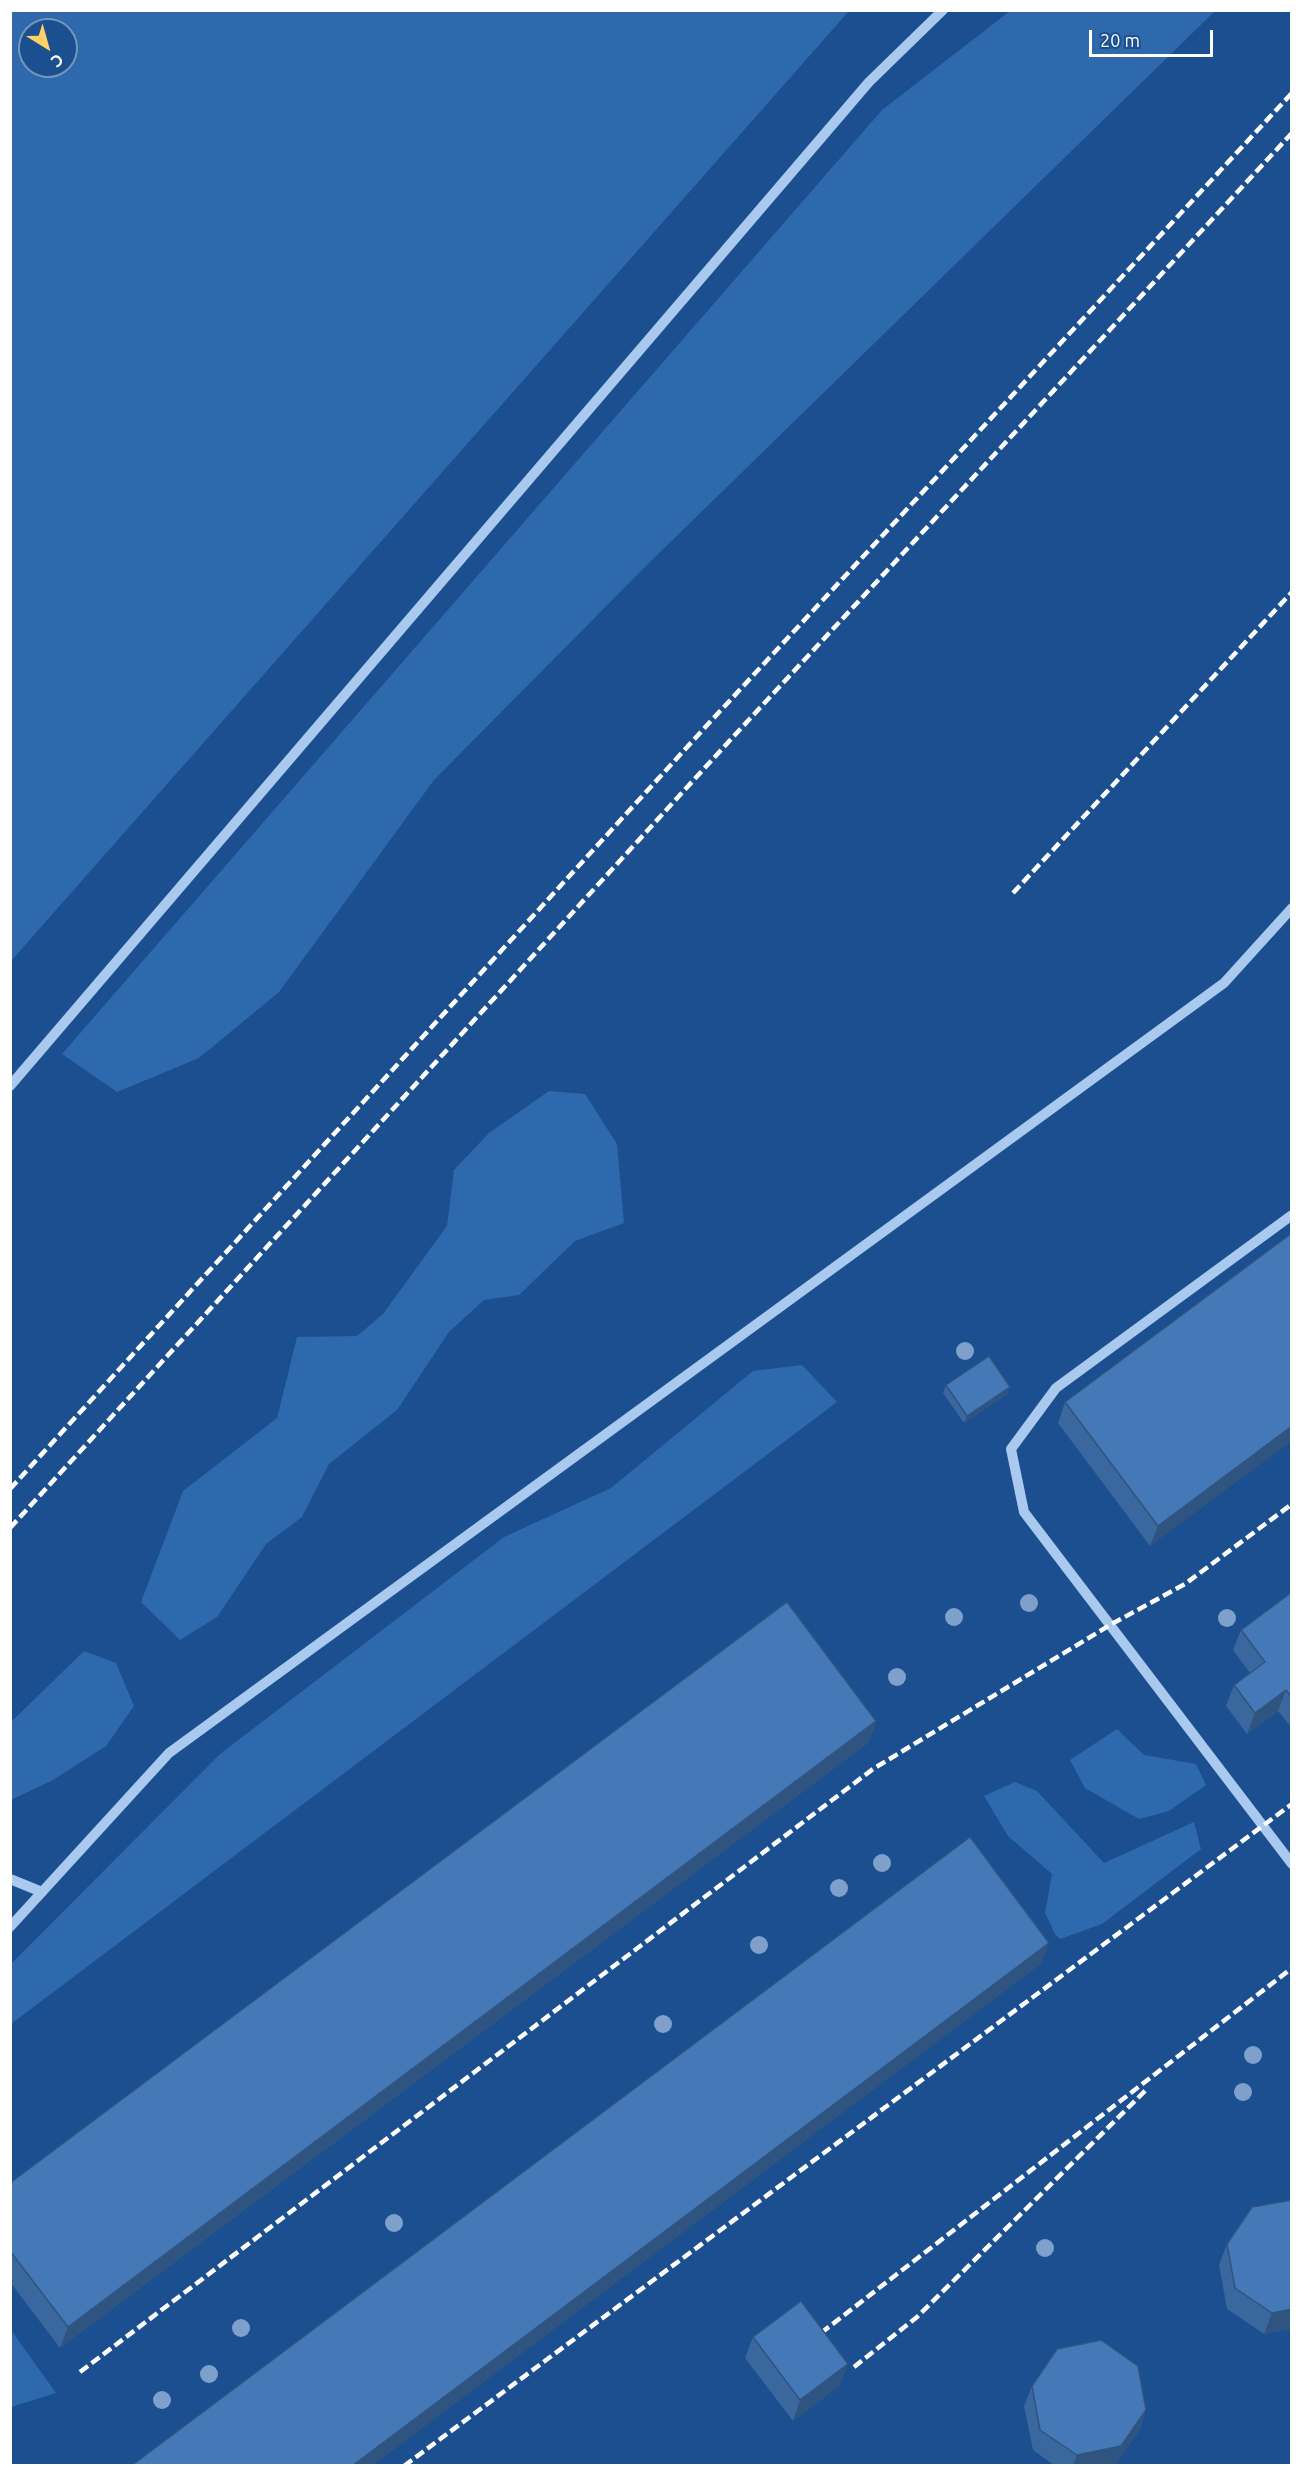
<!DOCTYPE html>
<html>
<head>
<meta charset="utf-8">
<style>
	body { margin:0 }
	#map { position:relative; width:1302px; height:2476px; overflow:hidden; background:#1b4f8f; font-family:Ubuntu,sans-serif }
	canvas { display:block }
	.frame { position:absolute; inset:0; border:12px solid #fff; pointer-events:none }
	.north { position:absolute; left:18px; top:18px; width:60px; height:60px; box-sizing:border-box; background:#1b4f8f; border:2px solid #7695bc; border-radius:50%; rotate:143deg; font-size:16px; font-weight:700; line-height:24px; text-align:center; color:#fff }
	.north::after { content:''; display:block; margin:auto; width:21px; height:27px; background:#ffd166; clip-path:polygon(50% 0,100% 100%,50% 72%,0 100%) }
	.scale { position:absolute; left:1089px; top:30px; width:124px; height:27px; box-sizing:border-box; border:3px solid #fff; border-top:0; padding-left:8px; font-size:18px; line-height:21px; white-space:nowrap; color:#fff; -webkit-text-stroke:4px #1b4f8f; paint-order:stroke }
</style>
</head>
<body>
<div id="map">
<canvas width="1302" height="2476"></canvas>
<div class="frame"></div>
<div class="north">С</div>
<div class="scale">20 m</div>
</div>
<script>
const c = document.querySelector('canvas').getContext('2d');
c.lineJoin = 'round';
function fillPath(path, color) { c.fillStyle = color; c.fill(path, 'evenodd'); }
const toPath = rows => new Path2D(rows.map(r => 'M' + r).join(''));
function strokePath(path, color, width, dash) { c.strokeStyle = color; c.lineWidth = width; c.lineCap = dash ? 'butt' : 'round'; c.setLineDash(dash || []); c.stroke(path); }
const green = toPath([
	[11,10,849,11,11,961,10,11],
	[30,30,66,30,66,66,30,66],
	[1010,11,1215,11,648,564,434,780,279,992,199,1058,117,1092,62,1054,882,110],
	[549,1091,585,1094,617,1144,624,1223,575,1241,519,1295,484,1300,449,1332,397,1410,329,1464,302,1517,266,1544,217,1617,180,1640,141,1602,183,1491,277,1418,297,1337,357,1336,383,1314,447,1226,454,1170,489,1133],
	[802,1365,837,1402,11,2024,11,1964,220,1754,504,1537,611,1488,753,1371],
	[84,1651,116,1663,134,1706,106,1746,53,1780,11,1800,11,1722],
	[1117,1729,1144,1755,1196,1764,1206,1785,1169,1811,1139,1819,1085,1788,1070,1760],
	[1015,1782,1037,1791,1104,1863,1194,1822,1201,1849,1102,1924,1060,1939,1055,1934,1045,1913,1052,1874,1008,1836,984,1796],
	[11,2330,56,2393,11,2407]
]);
const minor = toPath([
	[10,1086,869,82,943,10],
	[1292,1215,1056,1388,1011,1449,1024,1512,1292,1864],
	[10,1879,42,1892],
	[10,1927,169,1753,1224,983,1292,908]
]);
const rail = toPath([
	[1013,893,1292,592],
	[10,1489,710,722,1292,93],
	[10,1528,733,737,1292,133],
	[821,2333,1292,1968],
	[854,2367,917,2317,1147,2089],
	[80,2372,873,1769,1110,1625,1185,1584,1292,1504],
	[404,2466,1292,1804]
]);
const trees = [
	[965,1351],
	[1029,1603],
	[954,1617],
	[1227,1618],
	[897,1677],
	[882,1863],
	[839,1888],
	[759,1945],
	[663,2024],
	[1253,2055],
	[1243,2092],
	[394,2223],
	[1045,2248],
	[241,2328],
	[209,2374],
	[162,2400]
];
const wall = toPath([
	[1292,1233,1150,1546,1058,1423,1065,1402],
	[946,1385,1010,1387,1007,1394,964,1423,943,1393],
	[1292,1592,1292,1728,1278,1711,1247,1734,1226,1706,1234,1685,1250,1673,1233,1650,1241,1630],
	[876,1721,869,1742,60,2348,10,2282,10,2183],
	[1227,2244,1292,2329,1264,2334,1227,2309,1219,2265],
	[753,2337,840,2385,793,2421,745,2358],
	[1032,2386,1146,2410,1139,2431,1114,2466,1055,2466,1033,2450,1024,2406]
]);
const shadedWall = toPath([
	[1010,1387,1007,1394,964,1423,967,1416],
	[1292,1426,1292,1441,1150,1546,1158,1526],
	[1286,1690,1278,1711,1247,1734,1255,1713],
	[876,1721,869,1742,60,2348,68,2327],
	[1049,1943,1041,1964,372,2466,352,2466],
	[1292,2309,1292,2329,1264,2334,1272,2313],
	[848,2364,840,2385,793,2421,800,2400],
	[1146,2410,1139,2431,1114,2466,1073,2466,1077,2455]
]);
const building = toPath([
	[1292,1233,1292,1426,1158,1526,1065,1402,1292,1233],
	[989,1356,1010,1387,967,1416,946,1385,989,1356],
	[1292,1592,1292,1698,1286,1690,1255,1713,1234,1685,1265,1662,1241,1630,1292,1592],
	[787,1602,876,1721,68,2327,10,2251,10,2183,787,1602],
	[970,1837,1049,1943,352,2466,131,2466,970,1837],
	[1292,2200,1292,2309,1272,2313,1235,2288,1227,2244,1252,2207,1292,2200],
	[801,2301,848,2364,800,2400,753,2337,801,2301],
	[1101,2340,1138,2366,1146,2410,1121,2446,1077,2455,1040,2430,1032,2386,1057,2349,1101,2340]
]);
fillPath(green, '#2e69ad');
strokePath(minor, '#a9c9ee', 10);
strokePath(rail, '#fff', 4.5, [10, 4.5]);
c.fillStyle = '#7ea0ca';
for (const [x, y] of trees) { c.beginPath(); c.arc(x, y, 9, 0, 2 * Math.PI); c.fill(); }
fillPath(wall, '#3a679d');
fillPath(shadedWall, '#305480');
fillPath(building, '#4478b7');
strokePath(building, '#305480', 1.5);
</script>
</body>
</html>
